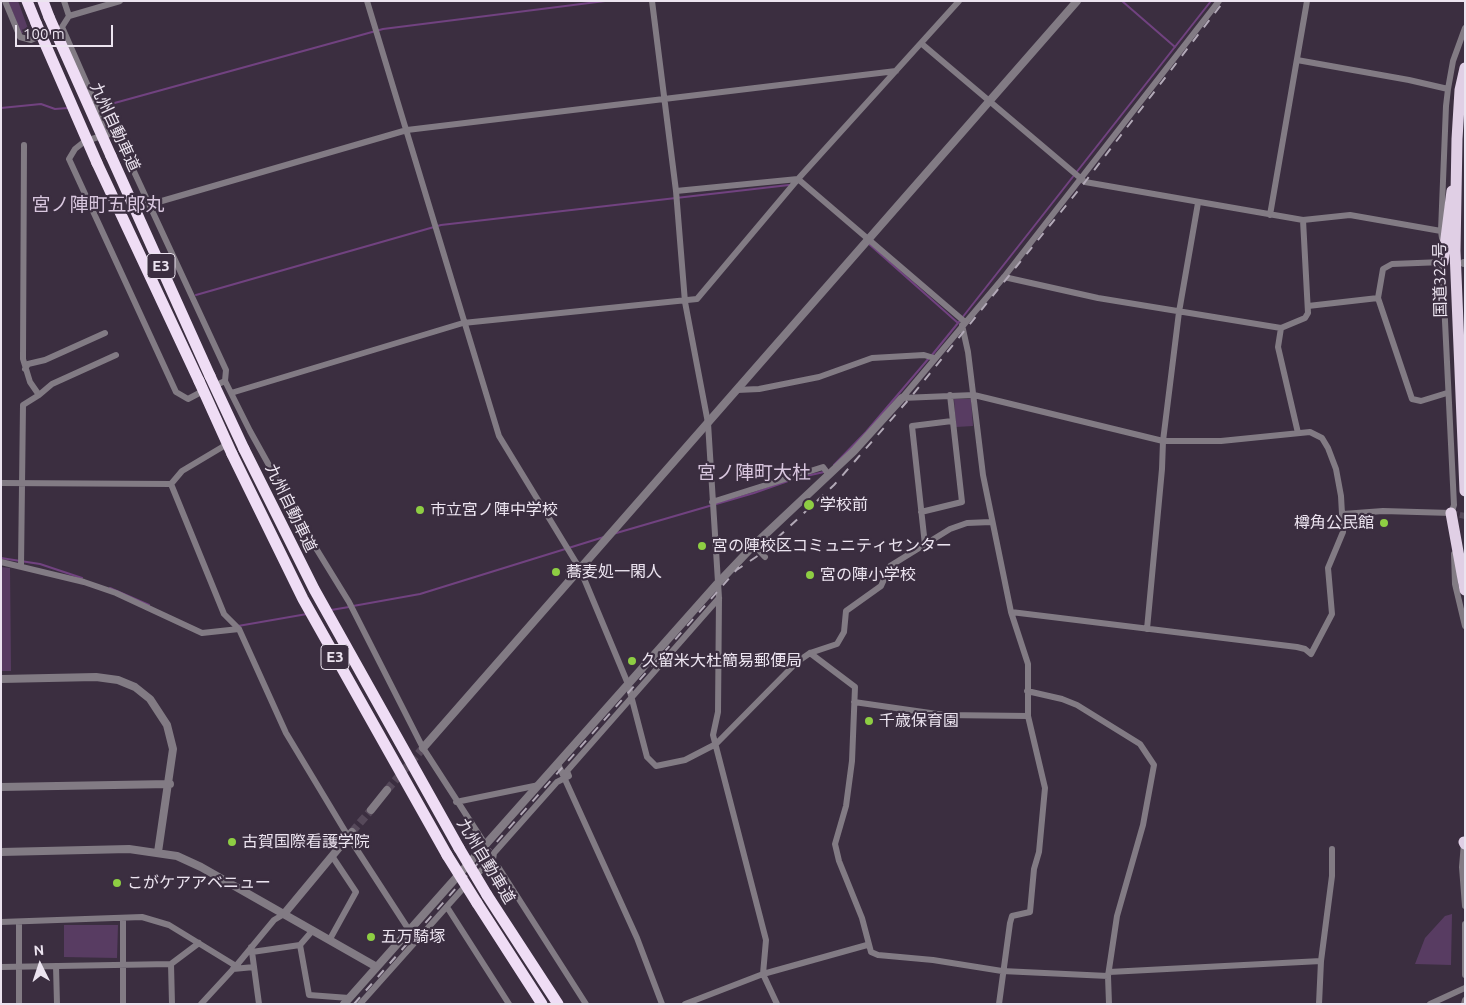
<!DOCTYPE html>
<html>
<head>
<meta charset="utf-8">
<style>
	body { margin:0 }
	#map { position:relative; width:1466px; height:1005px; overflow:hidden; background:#3b2e40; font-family:Ubuntu,sans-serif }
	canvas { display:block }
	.frame { position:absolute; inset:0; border:2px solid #ece4f0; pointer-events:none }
	.north { position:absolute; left:15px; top:940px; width:50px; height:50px; -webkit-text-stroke:4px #3b2e40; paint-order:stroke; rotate:356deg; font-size:14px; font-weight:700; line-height:20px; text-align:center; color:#ece4f0 }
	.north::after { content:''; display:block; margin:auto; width:18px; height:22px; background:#ece4f0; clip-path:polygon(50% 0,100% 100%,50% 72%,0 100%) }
	.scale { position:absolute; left:15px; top:25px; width:98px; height:22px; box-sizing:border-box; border:2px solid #ece4f0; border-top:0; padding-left:6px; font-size:15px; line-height:18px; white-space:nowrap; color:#ece4f0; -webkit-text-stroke:4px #3b2e40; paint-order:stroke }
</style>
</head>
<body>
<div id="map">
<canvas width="1466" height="1005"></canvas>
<div class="frame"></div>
<div class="north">N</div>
<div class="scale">100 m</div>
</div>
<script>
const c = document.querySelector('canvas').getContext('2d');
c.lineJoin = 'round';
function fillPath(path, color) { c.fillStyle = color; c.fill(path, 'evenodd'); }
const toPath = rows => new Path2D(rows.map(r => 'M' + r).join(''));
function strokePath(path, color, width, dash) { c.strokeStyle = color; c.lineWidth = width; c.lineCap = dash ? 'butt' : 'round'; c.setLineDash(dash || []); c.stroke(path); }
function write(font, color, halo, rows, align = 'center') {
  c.font = font + ' Ubuntu,"Noto Sans JP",sans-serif'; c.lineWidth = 4.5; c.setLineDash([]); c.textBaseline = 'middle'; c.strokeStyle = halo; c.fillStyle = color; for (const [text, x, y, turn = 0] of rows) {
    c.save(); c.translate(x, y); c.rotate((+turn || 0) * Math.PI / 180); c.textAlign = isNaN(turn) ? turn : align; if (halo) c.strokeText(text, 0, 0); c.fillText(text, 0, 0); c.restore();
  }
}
const green = toPath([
	[8,1,18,1,30,34,21,33],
	[954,399,971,399,973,426,956,427],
	[1,567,10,568,11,671,1,671],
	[1452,914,1451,965,1415,964,1425,938,1445,916],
	[64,925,118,925,117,958,64,957]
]);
const stream = toPath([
	[1122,1,1175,47],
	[100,107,383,29,605,1],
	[1,108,41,104,55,109,68,108],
	[869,244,958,323,932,355],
	[196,295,441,225,789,185],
	[958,323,1211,1],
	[834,465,866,432,929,358],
	[797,478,824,472],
	[613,534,754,493,788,481],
	[1,558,40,564,82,578],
	[110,588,149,605],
	[353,606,420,594,604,537],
	[331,610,349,607],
	[238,626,307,614]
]);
const minorTunnel = toPath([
	[1451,513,1465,516]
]);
const tertiaryTunnel = toPath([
	[387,790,423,748],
	[352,832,371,810]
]);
const minor = toPath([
	[5,1,20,37,31,40,56,29],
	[64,1,69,16,62,27,109,134],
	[367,1,499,436,580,569,628,684,647,757,656,766,685,760,716,744,797,662,810,653,837,644,844,632,846,611,881,586,890,566,950,529,967,523,991,522],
	[652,1,676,191,685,302,708,423,719,598,718,712,713,735,766,940,763,974,685,1004],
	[69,16,120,1],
	[922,44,1085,182,1303,220,1350,215,1441,231,1442,238],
	[1297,60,1409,80,1448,89,1453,61,1465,28],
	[24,145,23,359,30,382,39,395,52,384,116,355],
	[676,191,798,179,965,322],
	[148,205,407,130,896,71],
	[1270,215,1307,1],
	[1441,231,1446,106,1448,89],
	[1442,260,1454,505,1451,514],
	[1443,262,1392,264,1383,269,1378,298,1412,399,1421,401,1447,393],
	[1004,277,1098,298,1281,328,1305,318,1308,313,1303,220],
	[1308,306,1378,298],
	[962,325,968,352,983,475,1011,612,1028,664,1028,716,1045,788,1039,852,1034,869,1030,912,1012,916,1010,923,999,1004],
	[1281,328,1278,347,1298,433],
	[25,369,28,364,45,360,105,333],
	[214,386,225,381],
	[205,390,188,399,176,392,69,159,75,149,85,141,109,134,118,137,226,370,225,381,250,431,306,532,349,602,423,748,485,844],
	[737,390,759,389,819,377,872,358,924,355,934,358],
	[231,393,463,323,697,299,798,179,959,1],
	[902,398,974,395,1163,441,1221,441,1310,432,1322,438,1328,448,1336,469,1341,496,1343,532,1328,568,1332,614,1311,654,1305,649,1297,647,1011,612],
	[902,398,1004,277,1219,1],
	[1,483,171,484,182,471,229,443],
	[171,484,224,614,239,629,286,733,348,836,409,930],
	[712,502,823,467,829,475],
	[921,512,962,502,950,395],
	[1343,514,1383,511,1451,513],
	[754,545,765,557],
	[925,545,912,426,952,421],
	[1454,554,1455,584,1465,626],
	[1,562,84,582,116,593,202,633,239,629],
	[21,566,23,405,39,395],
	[1147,629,1162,469,1163,441,1179,312,1198,203],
	[810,653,855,687,852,761,846,806,835,844,839,861,862,918,871,952,878,955,933,960,1002,971,1108,976],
	[1027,691,1062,699,1077,705,1140,744,1154,765,1143,825,1117,916,1108,976,1109,1004],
	[854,702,944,715,1028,716],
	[558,764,637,938,662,1004],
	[456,802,539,785],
	[1464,843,1462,867,1465,906],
	[492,866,494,853,557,782,569,776,567,771,719,598],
	[474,877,487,865,499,868,586,1004],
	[447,907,509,1004],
	[123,918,123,1004],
	[1,922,142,917,169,925,236,966],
	[1465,924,1465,975],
	[313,930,300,945,309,995,349,998],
	[330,939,356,892,332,856],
	[251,947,252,952,300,945],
	[252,952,259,1004],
	[171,964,172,1004],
	[56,966,57,1004],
	[1,967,171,964,199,943],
	[233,969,254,967],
	[1109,972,1321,961],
	[19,1004,19,922],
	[201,1004,236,966,274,920,284,914],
	[360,1004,467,884],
	[777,1004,763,974,867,945],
	[1319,1004,1321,961,1332,876,1332,849],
	[1430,1004,1465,988],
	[1464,1004,1465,1000]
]);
const tertiary = toPath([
	[1464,263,1465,263],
	[1,679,96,677,118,680,135,687,150,699,167,725,173,749,158,852],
	[423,748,1077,1],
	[1,787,170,784],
	[371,810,387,790],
	[1,852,129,849,177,856,201,867,375,966],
	[284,914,352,832],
	[344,1004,717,584,754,545,854,451,902,398]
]);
const trunk = toPath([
	[1465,68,1460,90,1457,139,1455,251,1465,491],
	[1443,262,1452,191],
	[1451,513,1465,590],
	[1464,842,1465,844]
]);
const motorway = toPath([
	[27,1,36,23],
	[43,1,49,17],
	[111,156,210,376],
	[97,163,199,381],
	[244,449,314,589,459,848],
	[232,454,303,599,447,855],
	[487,895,558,1004],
	[477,903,542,1004]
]);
const rail = toPath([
	[735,571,759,555,834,485,910,398,1085,182,1224,1],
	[354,1004,739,567]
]);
const motorwayBridge = toPath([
	[49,17,111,156],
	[36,23,97,163],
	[210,376,244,449],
	[199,381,232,454],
	[459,848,487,895],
	[447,855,477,903]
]);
const markers = [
	[809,505,6,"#8ece43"],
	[420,510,5,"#8ece43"],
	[1384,523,5,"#8ece43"],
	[702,546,5,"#8ece43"],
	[556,572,5,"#8ece43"],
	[810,575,5,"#8ece43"],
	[632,661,5,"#8ece43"],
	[869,721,5,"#8ece43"],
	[232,842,5,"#8ece43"],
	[117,883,5,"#8ece43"],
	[371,937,5,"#8ece43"]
];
const shields = [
	[161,266,28],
	[335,657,28]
];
const shieldNames = [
	["E3",161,266],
	["E3",335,657]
];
const streetNames = [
	["九州自動車道",115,127,65],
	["国道322号",1440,280,-91],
	["九州自動車道",291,508,64],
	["九州自動車道",486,861,59]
];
const poiNames = [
	["学校前",820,505],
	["市立宮ノ陣中学校",430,510],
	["樽角公民館",1374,523,"right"],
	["宮の陣校区コミュニティセンター",712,546],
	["蕎麦処一閑人",566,572],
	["宮の陣小学校",820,575],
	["久留米大杜簡易郵便局",642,661],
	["千歳保育園",879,721],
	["古賀国際看護学院",242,842],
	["こがケアアベニュー",127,883],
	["五万騎塚",381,937]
];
const quarterNames = [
	["宮ノ陣町五郎丸",98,205],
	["宮ノ陣町大杜",754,473]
];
fillPath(green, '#583c62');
strokePath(stream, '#714280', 2);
strokePath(minorTunnel, '#56495a', 6, [6, 3]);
strokePath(tertiaryTunnel, '#56495a', 8, [8, 4]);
strokePath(minor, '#827b84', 6);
strokePath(tertiary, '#827b84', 8);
strokePath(trunk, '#e0cfe5', 11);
strokePath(motorway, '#efddf5', 11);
strokePath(rail, '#b2a9b7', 2, [9, 9]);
strokePath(motorwayBridge, '#efddf5', 11);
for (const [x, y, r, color] of markers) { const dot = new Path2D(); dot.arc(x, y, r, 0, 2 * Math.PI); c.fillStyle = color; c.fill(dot); strokePath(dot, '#3b2e40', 2); }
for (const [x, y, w] of shields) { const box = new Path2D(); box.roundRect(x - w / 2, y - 12.5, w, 25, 4); c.fillStyle = '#3b2e40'; c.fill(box); strokePath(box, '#ece4f0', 1); }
write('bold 15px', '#ece4f0', null, shieldNames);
write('16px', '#ece4f0', '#3b2e40', streetNames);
write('16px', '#ece4f0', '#3b2e40', poiNames, 'left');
write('19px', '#d9c7df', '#3b2e40', quarterNames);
</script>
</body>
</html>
